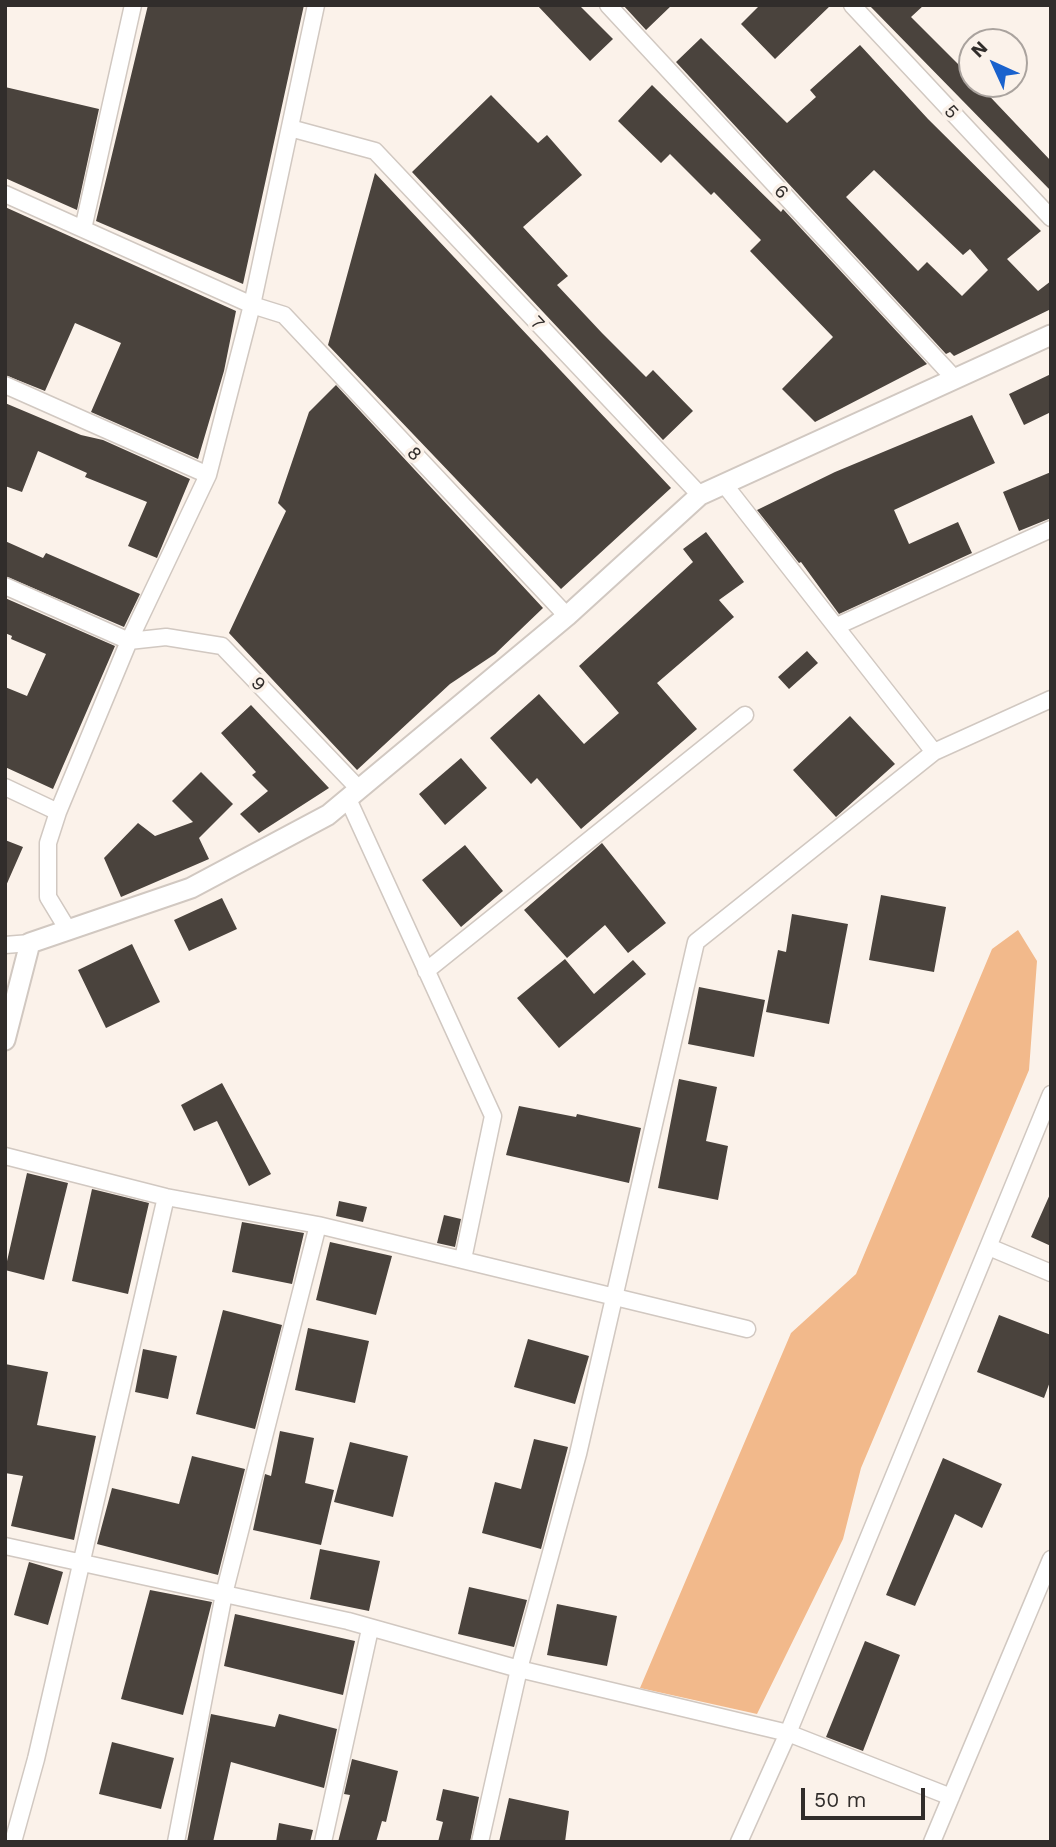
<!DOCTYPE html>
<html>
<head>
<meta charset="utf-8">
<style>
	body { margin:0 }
	#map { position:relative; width:1056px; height:1847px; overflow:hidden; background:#fbf2ea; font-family:"Work Sans",sans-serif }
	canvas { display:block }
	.frame { position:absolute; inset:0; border:7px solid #312d2b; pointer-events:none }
	.north { position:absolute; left:958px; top:28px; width:70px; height:70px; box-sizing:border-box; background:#fbf2ea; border:2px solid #aaa39e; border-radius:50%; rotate:315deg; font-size:19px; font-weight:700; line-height:28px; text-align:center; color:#312d2b }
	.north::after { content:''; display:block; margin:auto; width:24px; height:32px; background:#1a62cd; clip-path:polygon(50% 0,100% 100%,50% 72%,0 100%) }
	.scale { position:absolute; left:801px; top:1788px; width:124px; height:32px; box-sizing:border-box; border:4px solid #312d2b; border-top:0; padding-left:9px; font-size:21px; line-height:24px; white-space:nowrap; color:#312d2b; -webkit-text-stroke:5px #fbf2ea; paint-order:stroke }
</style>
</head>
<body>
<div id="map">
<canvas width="1056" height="1847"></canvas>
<div class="frame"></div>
<div class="north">N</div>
<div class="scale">50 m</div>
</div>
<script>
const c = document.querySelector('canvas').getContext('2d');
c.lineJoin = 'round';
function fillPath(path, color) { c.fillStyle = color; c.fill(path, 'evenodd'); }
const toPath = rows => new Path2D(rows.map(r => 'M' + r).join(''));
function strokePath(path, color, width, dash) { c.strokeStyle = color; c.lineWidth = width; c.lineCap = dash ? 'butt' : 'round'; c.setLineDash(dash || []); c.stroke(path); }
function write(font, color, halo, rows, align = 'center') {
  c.font = font + ' "Work Sans",sans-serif'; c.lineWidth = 7; c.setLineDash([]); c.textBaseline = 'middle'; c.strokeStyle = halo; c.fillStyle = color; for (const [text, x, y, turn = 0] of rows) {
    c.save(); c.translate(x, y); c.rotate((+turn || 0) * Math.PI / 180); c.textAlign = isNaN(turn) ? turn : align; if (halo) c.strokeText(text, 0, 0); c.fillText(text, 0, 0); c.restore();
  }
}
const green = toPath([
	[1018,930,1037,961,1029,1070,861,1468,843,1539,757,1714,640,1688,791,1333,856,1274,992,949]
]);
const building = toPath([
	[148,5,304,5,243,284,96,221],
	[537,5,579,5,613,39,590,61],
	[623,5,672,5,646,30],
	[760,5,831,5,775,59,741,24],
	[869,5,924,5,911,17,972,78,972,84,978,84,1051,161,1051,191],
	[701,38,787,123,816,97,810,90,860,45,928,119,1041,231,1007,259,1038,291,1051,281,1051,309,954,356,950,352,946,354,676,62],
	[874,170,963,255,970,249,988,270,962,296,927,262,918,271,846,197],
	[652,85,781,212,783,209,927,364,815,422,782,389,833,337,750,251,761,240,714,192,711,195,670,154,661,163,618,121],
	[5,87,99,109,77,210,5,178],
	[491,95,538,143,547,135,582,175,523,227,568,276,557,285,602,333,646,377,653,370,693,411,663,440,412,172],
	[375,173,671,488,561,589,328,345],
	[5,207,236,311,224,371,198,459,91,412,121,343,75,323,45,391,5,375],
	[1051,374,1051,412,1024,425,1009,394],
	[336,385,543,608,495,654,450,684,357,770,229,633,286,511,278,503,309,412],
	[5,403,81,435,103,440,190,479,157,558,128,546,147,502,85,477,87,473,38,451,22,492,5,486],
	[972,415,995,463,894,510,909,544,958,522,972,553,839,614,801,562,799,563,757,510,835,472],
	[1051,472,1051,518,1019,531,1003,492],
	[706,532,744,582,719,600,734,617,657,683,697,729,581,829,537,778,531,784,490,738,539,694,584,744,619,713,579,666,693,562,683,549],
	[5,541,43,558,46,553,140,594,124,627,5,576],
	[5,598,115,646,53,789,5,767,5,687,27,696,46,654,11,639,12,636,5,633],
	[807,651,818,663,789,689,778,677],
	[251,705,329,788,259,833,240,814,268,791,252,775,256,772,221,733],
	[850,716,895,764,836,817,793,770],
	[461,758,487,788,445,825,419,794],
	[201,772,233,804,199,838,209,859,121,897,104,858,138,823,155,836,193,822,172,801],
	[5,840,23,847,5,888],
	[602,843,666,923,628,953,605,925,567,958,524,910],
	[465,845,503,891,461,927,422,880],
	[881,895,946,907,934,972,869,960],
	[222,898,237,929,189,951,174,920],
	[792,914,848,924,829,1024,766,1012,778,950,786,952],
	[132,944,160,1002,106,1028,78,970],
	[565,959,594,994,633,960,646,974,559,1048,517,998],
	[699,987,765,1000,754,1057,688,1044],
	[679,1079,717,1087,706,1141,728,1146,718,1200,658,1188],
	[222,1083,271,1174,249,1186,217,1121,194,1131,181,1105],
	[519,1106,576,1117,577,1114,641,1128,629,1183,506,1155],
	[27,1173,68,1183,44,1280,5,1270],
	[92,1189,149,1203,128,1294,72,1281],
	[1051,1192,1051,1246,1031,1237],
	[339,1201,367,1207,363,1222,336,1216],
	[444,1215,461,1219,455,1247,437,1243],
	[242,1222,304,1233,292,1284,232,1272],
	[330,1242,392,1256,376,1315,316,1300],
	[223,1310,282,1325,255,1429,196,1414],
	[999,1315,1051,1335,1051,1379,1044,1398,977,1372],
	[308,1328,369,1341,355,1403,295,1390],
	[528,1339,589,1356,575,1404,514,1387],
	[143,1349,177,1356,168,1399,135,1392],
	[5,1364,48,1372,37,1425,96,1436,74,1540,11,1526,23,1476,5,1473],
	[280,1431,314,1438,305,1483,334,1490,321,1545,253,1530,265,1474,271,1476],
	[534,1439,568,1447,541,1549,482,1533,495,1482,521,1489],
	[350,1442,408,1456,393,1517,334,1502],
	[192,1456,245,1469,218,1575,97,1544,112,1488,179,1504],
	[943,1458,1002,1484,982,1528,955,1514,915,1606,886,1595],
	[320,1549,380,1561,369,1611,310,1599],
	[29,1562,63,1572,48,1625,14,1615],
	[469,1587,527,1600,514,1647,458,1634],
	[150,1590,212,1602,183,1715,121,1699],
	[557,1604,617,1616,607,1666,547,1655],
	[235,1614,355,1641,343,1695,224,1666],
	[865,1641,900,1655,863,1751,826,1737],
	[211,1714,275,1727,279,1714,337,1729,324,1788,231,1762,213,1842,187,1842],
	[112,1742,174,1758,161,1809,99,1794],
	[352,1759,398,1771,386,1822,382,1821,376,1842,338,1842,350,1795,344,1794],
	[443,1789,479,1797,470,1842,438,1842,443,1822,436,1820],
	[509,1798,569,1811,565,1842,499,1842],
	[279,1823,313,1830,310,1842,276,1842]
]);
const minor = toPath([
	[608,5,955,379],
	[852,5,1051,218],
	[290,128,375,151,700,495],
	[5,194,252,305,284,315,567,616],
	[83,229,133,5],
	[5,385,208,475],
	[724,484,934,752],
	[5,586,129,641,166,637,222,646,359,789],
	[837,626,1051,529],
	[5,787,58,812],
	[348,799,493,1116,463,1259],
	[68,930,48,897,48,843,58,812,129,641,208,475,252,305,316,5],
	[5,945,30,943],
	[426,971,745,715],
	[5,1156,166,1197,318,1225,747,1329],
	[989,1247,1051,1273],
	[5,1546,348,1621,519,1669,788,1733,739,1842],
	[951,1797,788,1733,1051,1094],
	[13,1842,36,1759,166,1197],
	[176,1842,224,1594,318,1225],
	[323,1842,370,1629],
	[480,1842,519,1669,578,1454,696,942,934,752,1051,699],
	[932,1842,1051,1559]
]);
const tertiary = toPath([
	[5,1040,30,943,191,888,328,815,567,616,700,495,1051,335]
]);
const streetNames = [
	["5",951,112,47],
	["6",781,192,47],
	["7",537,323,47],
	["8",414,454,47],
	["9",258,684,46]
];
fillPath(green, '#f2b98b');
fillPath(building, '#4a433d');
strokePath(minor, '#d1c8c1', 19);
strokePath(tertiary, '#d1c8c1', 23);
strokePath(minor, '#fff', 16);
strokePath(tertiary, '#fff', 19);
write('19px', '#312d2b', '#fbf2ea', streetNames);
</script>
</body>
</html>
